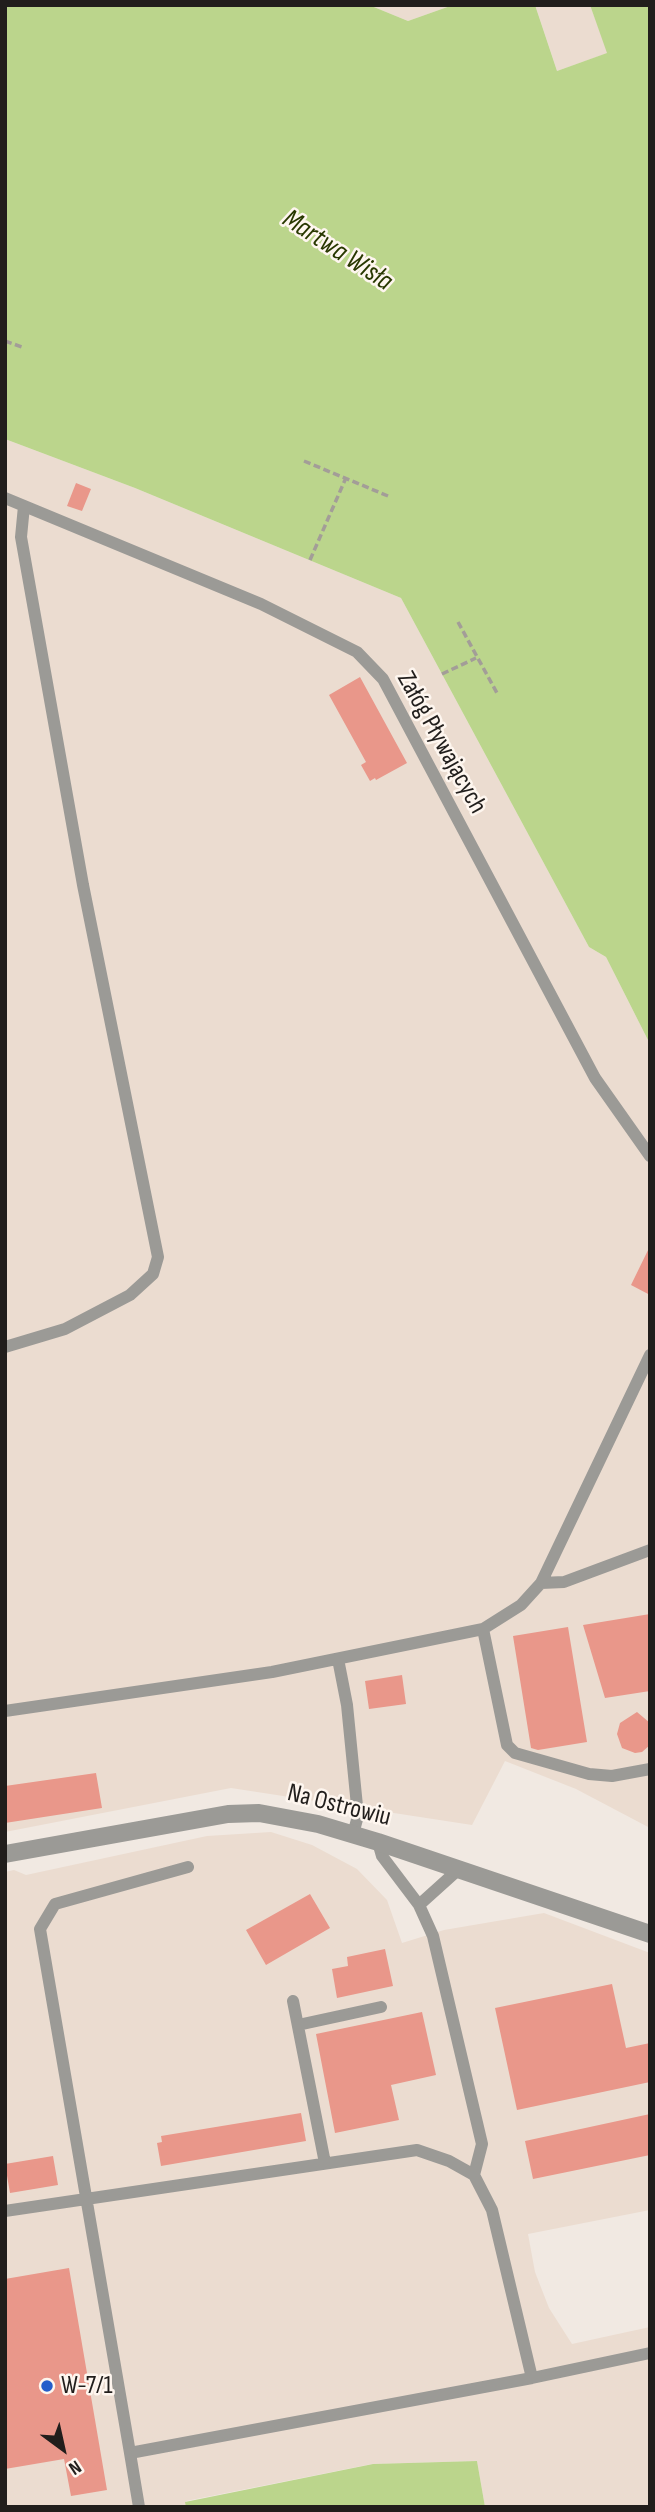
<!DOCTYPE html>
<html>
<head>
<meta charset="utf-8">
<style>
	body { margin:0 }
	#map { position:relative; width:655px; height:2512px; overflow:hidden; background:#f1e9e2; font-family:"Sofia Sans Condensed",sans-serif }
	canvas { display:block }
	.frame { position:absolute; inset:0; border:7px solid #211e1c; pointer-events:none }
	.north { position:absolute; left:28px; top:2414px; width:70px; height:70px; -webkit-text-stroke:5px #fef6ef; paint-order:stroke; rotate:147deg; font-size:19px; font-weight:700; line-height:28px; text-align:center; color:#211e1c }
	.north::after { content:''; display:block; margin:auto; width:24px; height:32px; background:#211e1c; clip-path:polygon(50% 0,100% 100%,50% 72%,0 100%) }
</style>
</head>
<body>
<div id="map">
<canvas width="655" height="2512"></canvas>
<div class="frame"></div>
<div class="north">N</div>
</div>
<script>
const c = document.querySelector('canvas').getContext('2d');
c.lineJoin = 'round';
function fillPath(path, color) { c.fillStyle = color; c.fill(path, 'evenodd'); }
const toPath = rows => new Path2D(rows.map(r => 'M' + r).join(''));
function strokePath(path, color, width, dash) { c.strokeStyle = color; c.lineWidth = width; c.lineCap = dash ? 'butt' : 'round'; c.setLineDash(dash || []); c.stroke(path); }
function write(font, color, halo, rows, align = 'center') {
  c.font = font + ' "Sofia Sans Condensed",sans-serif'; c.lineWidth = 5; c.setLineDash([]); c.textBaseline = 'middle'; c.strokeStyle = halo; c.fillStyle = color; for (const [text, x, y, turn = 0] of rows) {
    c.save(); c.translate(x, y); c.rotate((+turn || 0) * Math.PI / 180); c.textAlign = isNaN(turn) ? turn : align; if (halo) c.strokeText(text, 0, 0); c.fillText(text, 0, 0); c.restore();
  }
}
const built = toPath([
	[369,5,453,5,408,21],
	[535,5,590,5,608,53,557,71],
	[5,439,135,488,401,598,589,947,606,957,650,1044,650,1828,576,1789,505,1761,472,1825,231,1788,5,1832],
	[271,1832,312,1845,357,1869,387,1900,402,1943,444,1930,544,1913,650,1953,650,2210,528,2234,535,2272,549,2308,572,2344,650,2327,650,2507,485,2507,477,2461,372,2464,186,2501,186,2507,5,2507,5,1872,14,1870,26,1875,207,1836]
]);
const water = toPath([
	[5,5,369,5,408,21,453,5,535,5,557,71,607,53,590,5,650,5,650,1044,606,957,589,947,401,598,135,488,5,439],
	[477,2461,485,2507,186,2507,185,2502,373,2464]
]);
const building = toPath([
	[76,483,91,489,82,511,67,506],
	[360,677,407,763,376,780,375,778,370,781,361,765,366,762,329,695],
	[650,1246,650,1295,631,1285],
	[650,1614,650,1691,605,1698,583,1625],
	[568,1627,587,1742,538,1750,531,1748,513,1636],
	[402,1675,406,1704,369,1709,365,1681],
	[637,1712,650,1723,650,1745,642,1752,635,1753,622,1748,617,1734,620,1723],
	[96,1773,102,1808,5,1823,5,1786],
	[310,1894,330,1928,266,1965,246,1930],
	[385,1949,393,1986,337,1998,332,1969,348,1966,347,1957],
	[612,1984,626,2048,650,2043,650,2082,517,2110,495,2008],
	[422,2012,436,2075,391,2085,399,2120,335,2133,316,2034],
	[301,2113,306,2141,161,2166,157,2143,162,2142,161,2136],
	[650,2114,650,2155,533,2179,525,2141],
	[53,2156,58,2185,10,2193,5,2164],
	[69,2268,107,2490,71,2496,64,2459,5,2469,5,2279]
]);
const path = toPath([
	[5,341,22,347],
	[304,461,388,496],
	[310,560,345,480],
	[458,622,497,693],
	[442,674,476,658]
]);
const service = toPath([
	[5,498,261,604,357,652,383,679,595,1078,650,1156],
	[5,1347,65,1329,130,1295,153,1274,158,1257,83,885,21,537,24,506],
	[541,1583,564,1582,650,1550],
	[483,1629,507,1745,515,1753,589,1774,612,1776,650,1769],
	[338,1659,347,1705,358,1816,353,1834],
	[5,1711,272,1672,483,1629,521,1605,541,1583,650,1355],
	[378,1842,382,1856,419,1905,433,1936,482,2144,474,2175],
	[419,1905,459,1869],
	[293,2001,325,2163],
	[298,2025,381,2007],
	[5,2211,417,2150,449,2161,474,2175,492,2210,532,2378],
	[130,2453,40,1929,55,1904,188,1867],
	[139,2507,130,2453,532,2378,650,2353]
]);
const minor = toPath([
	[5,1854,228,1814,259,1813,318,1824,378,1842,650,1934]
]);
const markers = [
	[47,2386,7,"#245dca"]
];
const streetNames = [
	["Załóg Pływających",441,743,61],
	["Na Ostrowiu",339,1806,14]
];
const poiNames = [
	["W-7/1",61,2386]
];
const waterNames = [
	["Martwa Wisła",337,251,33]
];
fillPath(built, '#ebdcd0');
fillPath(water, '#bbd58c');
fillPath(building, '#e9978a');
strokePath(path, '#a39d98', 3.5, [7, 3.5]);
strokePath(service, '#9b9a96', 12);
strokePath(minor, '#9b9a96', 18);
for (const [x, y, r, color] of markers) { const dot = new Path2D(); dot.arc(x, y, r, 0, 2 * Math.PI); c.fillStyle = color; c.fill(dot); strokePath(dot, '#fef6ef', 2.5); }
write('26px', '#211e1c', '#fef6ef', streetNames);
write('26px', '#211e1c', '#fef6ef', poiNames, 'left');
write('italic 28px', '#283800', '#fef6ef', waterNames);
</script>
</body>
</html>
